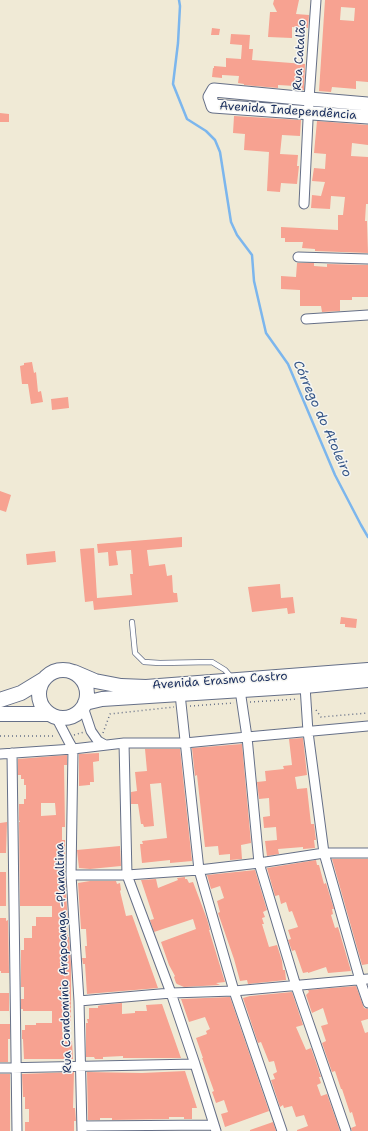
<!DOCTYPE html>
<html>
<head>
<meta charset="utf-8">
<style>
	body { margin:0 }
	canvas { display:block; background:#f0ead6 }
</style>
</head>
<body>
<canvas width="368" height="1131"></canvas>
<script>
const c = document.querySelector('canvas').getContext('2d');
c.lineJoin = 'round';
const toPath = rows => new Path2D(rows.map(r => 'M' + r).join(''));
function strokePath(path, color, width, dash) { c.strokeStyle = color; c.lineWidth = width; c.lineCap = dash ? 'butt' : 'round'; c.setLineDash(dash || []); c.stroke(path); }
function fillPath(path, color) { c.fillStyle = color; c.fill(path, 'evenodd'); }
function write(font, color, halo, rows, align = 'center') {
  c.font = font + ' "Shantell Sans",sans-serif'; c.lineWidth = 3; c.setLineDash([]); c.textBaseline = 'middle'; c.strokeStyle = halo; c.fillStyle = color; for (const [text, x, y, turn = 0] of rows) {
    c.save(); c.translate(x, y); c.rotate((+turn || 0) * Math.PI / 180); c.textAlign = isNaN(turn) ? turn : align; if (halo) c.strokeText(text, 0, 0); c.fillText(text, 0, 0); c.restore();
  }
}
const stream = toPath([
	[179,0,180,6,178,43,173,84,187,119,206,131,215,140,220,152,231,222,237,235,252,255,254,281,266,333,288,364,335,475,361,525,368,537]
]);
const building = toPath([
	[274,0,299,0,296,14,309,15,308,28,292,27,292,38,268,37,270,12,277,12,273,4],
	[325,0,368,0,368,82,356,81,356,89,332,87,331,92,319,91],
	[341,7,355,8,354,21,340,20],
	[212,28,220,29,219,35,211,35],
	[231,34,250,35,249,49,253,49,252,60,305,64,304,90,294,90,295,86,278,85,278,88,244,85,244,84,238,83,239,76,222,75,222,78,212,77,213,68,214,68,214,66,226,67,226,58,241,59,242,45,230,44],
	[0,113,9,114,9,122,0,122],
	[234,116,301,120,300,136,282,135,280,154,298,155,297,166,299,166,297,184,281,183,280,192,267,191,269,152,244,150,245,134,233,133],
	[317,121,368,125,368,145,352,143,351,156,368,157,368,204,366,204,365,221,367,221,368,253,315,251,315,249,302,248,303,242,285,242,285,238,281,238,281,227,338,230,338,215,343,215,345,197,331,196,330,209,311,208,312,195,321,196,325,182,312,181,314,168,325,169,326,154,314,153],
	[297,263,314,263,314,266,327,267,327,264,368,265,368,297,352,297,352,300,340,300,340,311,322,312,321,306,300,306,300,290,281,289,281,276,296,277],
	[32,362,34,373,36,372,38,392,41,391,43,402,31,404,28,384,22,384,20,366,24,365,24,363],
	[68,397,69,408,52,410,51,399],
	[0,491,11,495,6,512,0,510],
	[182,537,182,547,147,550,149,566,165,564,167,576,172,575,173,592,174,593,177,593,178,602,94,610,93,601,85,602,80,549,94,548,97,598,132,595,130,574,133,574,131,550,116,551,118,565,109,566,108,552,98,553,97,544],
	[55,551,56,562,27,565,26,554],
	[280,584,281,598,293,597,295,613,288,614,287,608,252,612,248,587],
	[341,617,357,619,356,628,345,627,345,624,340,624],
	[303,738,307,775,295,777,297,789,307,788,311,824,314,824,316,840,314,840,315,848,303,849,303,847,278,849,279,854,267,856,265,841,277,840,276,827,264,828,263,817,270,816,269,798,259,799,257,782,266,781,265,771,284,769,283,766,292,765,289,739],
	[242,744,251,843,241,845,242,859,230,860,230,854,219,855,218,846,205,847,197,775,195,776,192,748],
	[145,749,180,749,192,861,170,863,170,860,142,863,140,844,143,844,142,841,167,838,161,783,150,784,154,826,144,827,143,824,141,824,138,804,131,804,131,792,137,791,135,772,147,771],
	[99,753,99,761,93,762,94,782,90,782,90,785,89,785,79,786,79,754],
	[67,755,67,765,64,765,65,827,62,827,62,840,65,840,65,875,68,925,67,925,68,937,69,937,71,965,71,1023,62,1023,63,1041,72,1041,73,1059,24,1059,23,1039,22,1039,22,1030,25,1030,25,1025,36,1025,36,1023,52,1023,52,1011,23,1011,23,1009,21,1009,21,999,24,999,24,987,21,987,21,950,24,950,24,938,32,938,32,926,36,926,36,917,52,917,52,906,20,906,19,822,20,822,19,820,19,804,24,804,24,799,26,799,26,785,24,785,24,779,21,779,21,775,18,775,18,759],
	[41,803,55,803,56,815,41,816],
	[7,822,6,853,0,853,0,823],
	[120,846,121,866,90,869,79,868,77,850],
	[332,859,368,859,368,964,362,965],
	[316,860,317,865,319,865,324,884,326,883,334,909,332,909,333,914,331,915,335,928,338,927,351,971,328,973,326,967,308,973,308,972,303,973,295,950,292,951,288,940,291,939,288,930,298,927,292,911,289,912,286,902,281,904,279,895,275,896,267,868],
	[255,870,267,910,263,912,265,917,262,918,264,924,262,924,269,947,277,945,282,961,283,970,285,970,286,980,248,984,247,980,240,981,234,959,218,913,220,912,217,901,224,898,220,886,211,889,207,875],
	[0,872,6,872,6,906,0,906],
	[185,877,185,879,187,879,189,883,193,882,207,919,210,930,209,930,225,982,216,983,220,985,184,987,177,984,176,983,174,977,175,976,169,965,161,942,196,929,193,919,154,932,150,920,154,919,141,880,156,879,158,888,178,880,177,878],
	[90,881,116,881,117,884,120,883,121,890,120,891,126,916,132,915,158,988,87,994,85,964,83,964,82,958,86,958,85,946,87,946,86,929,81,929,78,883],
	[0,918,6,918,6,921,8,920,9,973,1,973,1,971,0,971],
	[356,986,363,1005,364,1008,368,1009,368,1019,361,1021,365,1033,368,1032,368,1131,352,1131,351,1128,356,1126,352,1112,350,1113,342,1089,341,1089,335,1071,332,1072,322,1043,326,1041,321,1026,328,1024,323,1008,312,1013,306,995,309,992,308,990],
	[292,992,303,1025,296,1027,306,1050,311,1048,321,1077,319,1077,321,1083,317,1085,321,1096,327,1094,340,1131,297,1131,297,1130,308,1126,304,1115,296,1117,292,1106,284,1108,283,1105,280,1107,271,1080,275,1079,273,1074,277,1072,274,1061,269,1062,261,1042,258,1043,243,998,250,996],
	[0,993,9,993,9,1011,0,1011],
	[230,997,269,1111,225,1127,221,1114,228,1112,224,1100,216,1103,212,1092,214,1091,202,1058,203,1058,196,1038,207,1034,206,1031,210,1029,205,1017,189,1022,181,999],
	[122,1003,122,1014,135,1013,135,1011,147,1011,146,1005,162,1004,181,1058,123,1058,123,1056,103,1057,103,1059,95,1059,94,1057,86,1057,86,1023,88,1023,87,1019,89,1019,89,1008,98,1008,98,1006,101,1005],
	[0,1024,10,1024,10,1039,8,1039,8,1062,0,1062],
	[185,1071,197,1108,192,1108,192,1119,184,1119,184,1117,169,1117,169,1119,112,1120,112,1118,100,1118,100,1120,88,1120,87,1072,142,1073],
	[74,1072,73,1108,75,1108,76,1121,74,1121,74,1131,25,1131,25,1122,29,1122,29,1109,25,1109,25,1097,23,1097,22,1074],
	[0,1074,10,1074,10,1131,0,1131],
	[273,1122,276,1131,250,1131,250,1130]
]);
const path = toPath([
	[250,702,298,699],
	[190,706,234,703],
	[316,710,321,717,368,713],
	[103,733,110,714,174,707],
	[74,735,84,732],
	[0,736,56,736]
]);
const lane = toPath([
	[132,622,135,653,144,662,160,663,212,662,225,670,232,678]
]);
const street = toPath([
	[304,204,309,99,316,0],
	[298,257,368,259],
	[306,319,368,315],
	[305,686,308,732,324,853,360,980,368,1003],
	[240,690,247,737,259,863,296,986,346,1131],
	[180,694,199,870,234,991,282,1131],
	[83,707,91,731,98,741,105,745],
	[56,717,69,742,73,749,71,875,79,1001,82,1131],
	[124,743,127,875,171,993,195,1064,216,1131],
	[12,753,17,1131],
	[0,754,73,749,124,743,185,743,247,737,368,726],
	[71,875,127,875,199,870,259,863,324,853,368,853],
	[79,1001,171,993,234,991,368,979],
	[0,1068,195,1064],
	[82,1126,214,1125]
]);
const secondary = toPath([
	[368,104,309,99,214,90,210,97,213,106,368,117]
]);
const primary = toPath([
	'39 694a24 24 0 1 1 48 0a24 24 0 1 1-48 0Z',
	[74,672,95,681,121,686,146,687,368,670],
	[0,700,21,693,44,679],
	[85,703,102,699,305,686,368,680],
	[0,714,50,714]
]);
const streetNames = [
	["Rua Catalão",300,55,-86],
	["Avenida Independência",288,111,4],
	["Avenida Erasmo Castro",220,681,-4],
	["Rua Condomínio Arapoanga -Planaltina",64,958,-92]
];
const waterNames = [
	["Córrego do Atoleiro",322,419,66]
];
strokePath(stream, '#7cb6ed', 2.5);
fillPath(building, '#f7a291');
strokePath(lane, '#667088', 6);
strokePath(street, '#667088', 11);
strokePath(secondary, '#667088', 15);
strokePath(primary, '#667088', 16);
strokePath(path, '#667088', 1.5, [1, 3]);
strokePath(lane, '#fff', 4.5);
strokePath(street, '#fff', 9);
strokePath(secondary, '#fff', 13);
strokePath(primary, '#fff', 14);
write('12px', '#1b2f5e', '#f6f6f2', streetNames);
write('italic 13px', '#385889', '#f6f6f2', waterNames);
</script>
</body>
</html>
